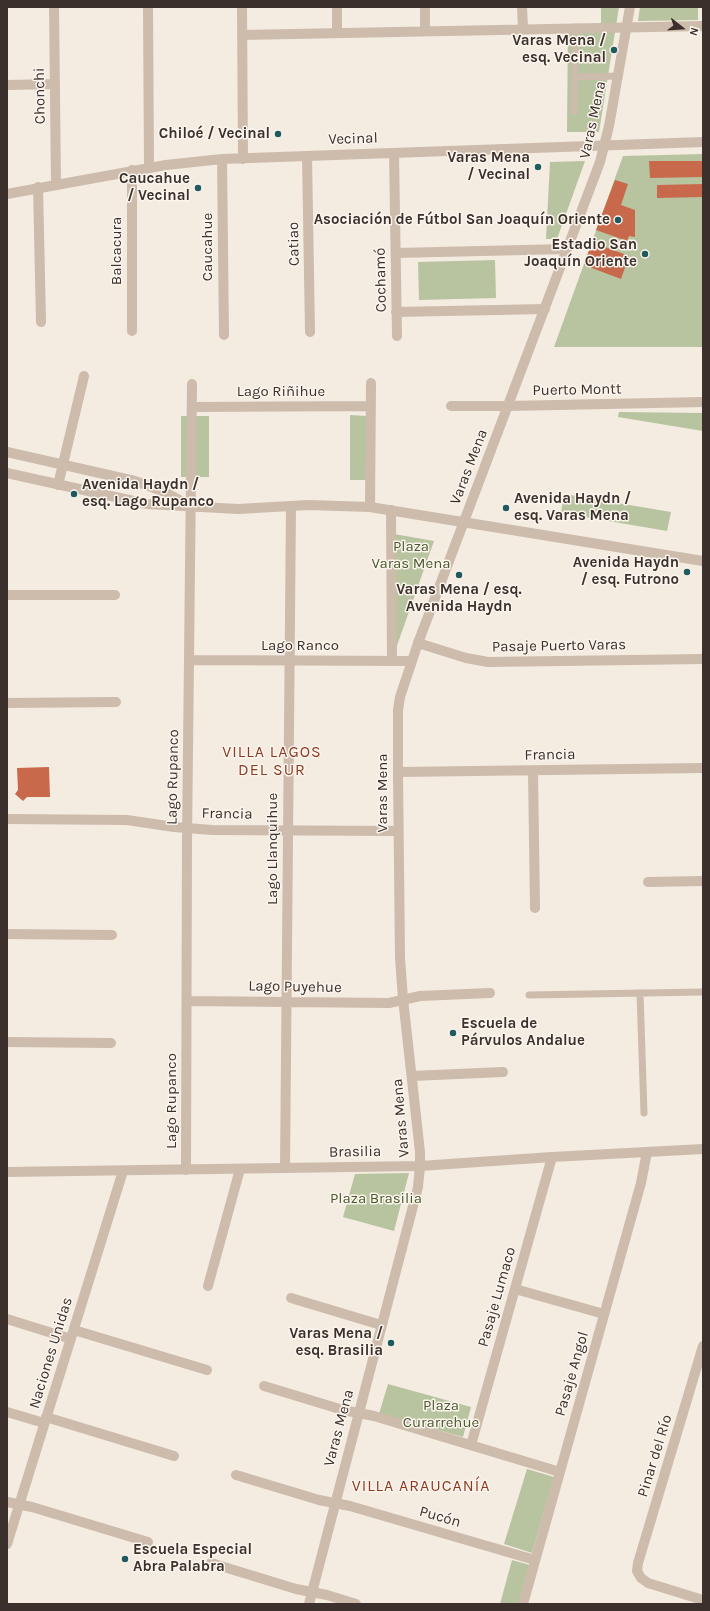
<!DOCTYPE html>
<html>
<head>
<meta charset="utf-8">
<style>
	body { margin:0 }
	#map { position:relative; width:710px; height:1611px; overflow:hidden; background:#f4ebe1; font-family:Karla,sans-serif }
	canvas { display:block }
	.frame { position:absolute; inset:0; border:8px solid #3b302b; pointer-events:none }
	.north { position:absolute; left:662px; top:8px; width:40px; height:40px; -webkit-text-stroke:3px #fbf5ee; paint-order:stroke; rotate:107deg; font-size:11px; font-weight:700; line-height:16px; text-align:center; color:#3b302b }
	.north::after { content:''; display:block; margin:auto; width:14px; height:18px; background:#3b302b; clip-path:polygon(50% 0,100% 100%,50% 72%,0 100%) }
</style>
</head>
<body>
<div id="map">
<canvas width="710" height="1611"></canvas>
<div class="frame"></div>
<div class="north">N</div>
</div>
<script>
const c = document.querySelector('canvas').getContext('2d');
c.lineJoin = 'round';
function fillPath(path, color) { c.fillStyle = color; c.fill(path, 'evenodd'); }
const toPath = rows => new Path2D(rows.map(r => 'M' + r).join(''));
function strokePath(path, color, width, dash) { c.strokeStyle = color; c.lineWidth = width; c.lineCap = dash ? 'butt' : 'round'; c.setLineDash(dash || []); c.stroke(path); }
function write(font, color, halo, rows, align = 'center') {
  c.font = font + ' Karla,sans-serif'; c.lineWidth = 3; c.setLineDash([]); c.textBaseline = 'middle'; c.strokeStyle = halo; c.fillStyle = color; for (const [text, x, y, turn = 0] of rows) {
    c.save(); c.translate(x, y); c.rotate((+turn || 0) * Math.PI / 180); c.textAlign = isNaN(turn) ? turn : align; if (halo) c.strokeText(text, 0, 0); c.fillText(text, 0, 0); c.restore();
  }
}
const green = toPath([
	[601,7,619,7,599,132,567,132,568,24,601,24],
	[640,7,698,7,698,20,638,21],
	[703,154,703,347,554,347,623,156],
	[585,161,557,239,546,239,550,162],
	[495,260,496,298,419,300,418,262],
	[619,412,703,413,703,431,618,417],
	[350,415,367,416,366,480,350,480],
	[181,416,209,416,209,477,181,477],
	[564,494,671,512,667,531,561,513],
	[394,534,434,541,394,654],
	[409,1173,394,1231,343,1217,355,1174],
	[388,1384,471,1407,463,1437,379,1414],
	[527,1469,554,1477,532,1553,504,1544],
	[512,1560,530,1565,519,1604,500,1604]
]);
const building = toPath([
	[649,161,703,161,703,177,650,178],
	[615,180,628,184,621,205,635,210,635,237,629,236,627,241,596,230],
	[703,184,703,197,657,198,657,185],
	[592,242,629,256,621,279,584,265],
	[49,767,50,797,27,797,23,801,15,794,18,790,17,768]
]);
const service = toPath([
	[575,77,618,76],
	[574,111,576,27],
	[640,993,644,1113],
	[529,995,703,992]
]);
const minor = toPath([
	[54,7,56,184],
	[148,7,149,167],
	[242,7,243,159],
	[337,7,337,33],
	[425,7,425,31],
	[522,7,523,28],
	[242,35,703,26],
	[7,85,55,84],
	[394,153,397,336],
	[307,156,310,332],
	[222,159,224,335],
	[38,187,41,322],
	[7,194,166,165,222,159,703,142],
	[396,253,567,249],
	[396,312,545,309],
	[132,331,132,170],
	[451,406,508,406,703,402],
	[192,407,371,406],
	[58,485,84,376],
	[370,507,371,383],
	[391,510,392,661],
	[7,595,115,595],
	[418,643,466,658,488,662,703,659],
	[189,660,411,661],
	[7,703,116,702],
	[533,771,535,908],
	[398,772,703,768],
	[7,819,127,820,174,827,212,830,398,831],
	[648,882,703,881],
	[7,934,112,935],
	[187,1001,389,1003,420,996,490,993],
	[7,1042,111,1043],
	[412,1076,503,1072],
	[285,1168,291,506],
	[186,1170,187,841,192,384],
	[208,1286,240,1169],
	[515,1289,604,1314],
	[291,1298,381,1325],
	[7,1319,71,1339],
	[74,1330,207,1370],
	[703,1346,638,1563,637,1571,641,1578,648,1583,703,1600],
	[264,1386,343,1410,374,1416,560,1472],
	[7,1412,44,1423],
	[46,1417,174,1456],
	[471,1445,552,1157],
	[236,1475,319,1500,350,1506,535,1560],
	[7,1502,32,1507,148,1542],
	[7,1544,123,1171],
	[211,1563,296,1589,327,1595,356,1604],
	[309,1604,418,1187,420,1166],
	[523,1604,641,1183,647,1152]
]);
const tertiary = toPath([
	[7,452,135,481,165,492,190,506],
	[7,473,147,504,238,509,308,505,370,507,703,561],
	[420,1166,420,1152,403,999,400,958,398,772,398,710,400,697,418,643,600,162,609,126,630,7],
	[7,1172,420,1166,552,1157,703,1149]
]);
const markers = [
	[614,50,4,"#1f5a5e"],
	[278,134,4,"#1f5a5e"],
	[538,167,4,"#1f5a5e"],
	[198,188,4,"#1f5a5e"],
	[618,220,4,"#1f5a5e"],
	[645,254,4,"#1f5a5e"],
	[74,494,4,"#1f5a5e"],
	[506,508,4,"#1f5a5e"],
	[687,572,4,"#1f5a5e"],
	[459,575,4,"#1f5a5e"],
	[453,1033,4,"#1f5a5e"],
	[391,1343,4,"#1f5a5e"],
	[125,1559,4,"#1f5a5e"]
];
const poiNames = [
	["Varas Mena /",606,41],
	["esq. Vecinal",606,58],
	["Chiloé / Vecinal",270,134],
	["Varas Mena",530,158],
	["/ Vecinal",530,175],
	["Caucahue",190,179],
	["/ Vecinal",190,196],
	["Asociación de Fútbol San Joaquín Oriente",610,220],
	["Estadio San",637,245],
	["Joaquín Oriente",637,262],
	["Avenida Haydn /",82,485,"left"],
	["esq. Lago Rupanco",82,502,"left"],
	["Avenida Haydn /",514,499,"left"],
	["esq. Varas Mena",514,516,"left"],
	["Avenida Haydn",679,563],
	["/ esq. Futrono",679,580],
	["Varas Mena / esq.",459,590,"center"],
	["Avenida Haydn",459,607,"center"],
	["Escuela de",461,1024,"left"],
	["Párvulos Andalue",461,1041,"left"],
	["Varas Mena /",383,1334],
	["esq. Brasilia",383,1351],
	["Escuela Especial",133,1550,"left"],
	["Abra Palabra",133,1567,"left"]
];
const streetNames = [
	["Chonchi",40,96,-91],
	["Varas Mena",593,120,-78],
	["Vecinal",353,139,-2],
	["Catiao",294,244,-91],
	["Caucahue",208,247,-90],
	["Balcacura",117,251,-90],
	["Cochamó",381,280,-91],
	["Puerto Montt",577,390,-1],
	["Lago Riñihue",281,392],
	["Varas Mena",469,467,-69],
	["Lago Ranco",300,646],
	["Pasaje Puerto Varas",559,646,-1],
	["Francia",550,755,-1],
	["Lago Rupanco",173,777,-89],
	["Varas Mena",383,793,-90],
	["Francia",227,814,1],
	["Lago Llanquihue",273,849,-90],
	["Lago Puyehue",295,987,1],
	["Lago Rupanco",172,1101,-90],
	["Varas Mena",401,1118,-95],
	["Brasilia",355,1152,-1],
	["Pasaje Lumaco",497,1297,-74],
	["Naciones Unidas",51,1353,-73],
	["Pasaje Angol",572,1374,-74],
	["Varas Mena",339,1428,-75],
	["Pinar del Río",655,1456,-73],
	["Pucón",440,1517,16]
];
const parkNames = [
	["Plaza",411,547],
	["Varas Mena",411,564],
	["Plaza Brasilia",376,1199],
	["Plaza",441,1406],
	["Curarrehue",441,1423]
];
const neighbourhoodNames = [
	["VILLA LAGOS",272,752],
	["DEL SUR",272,770],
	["VILLA ARAUCANÍA",421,1486]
];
fillPath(green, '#b8c4a0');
fillPath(building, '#c8694b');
strokePath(service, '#cdbbac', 7);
strokePath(minor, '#cdbbac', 10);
strokePath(tertiary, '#cdbbac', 10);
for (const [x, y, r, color] of markers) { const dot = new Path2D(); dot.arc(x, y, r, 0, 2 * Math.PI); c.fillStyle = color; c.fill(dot); strokePath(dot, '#fbf5ee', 1.5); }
write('bold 15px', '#3b302b', '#fbf5ee', poiNames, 'right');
write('15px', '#3b302b', '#fbf5ee', streetNames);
write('15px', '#4a5a2e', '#fbf5ee', parkNames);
c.letterSpacing = '1px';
write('16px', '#8c3b22', '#fbf5ee', neighbourhoodNames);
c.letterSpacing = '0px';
</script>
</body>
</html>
